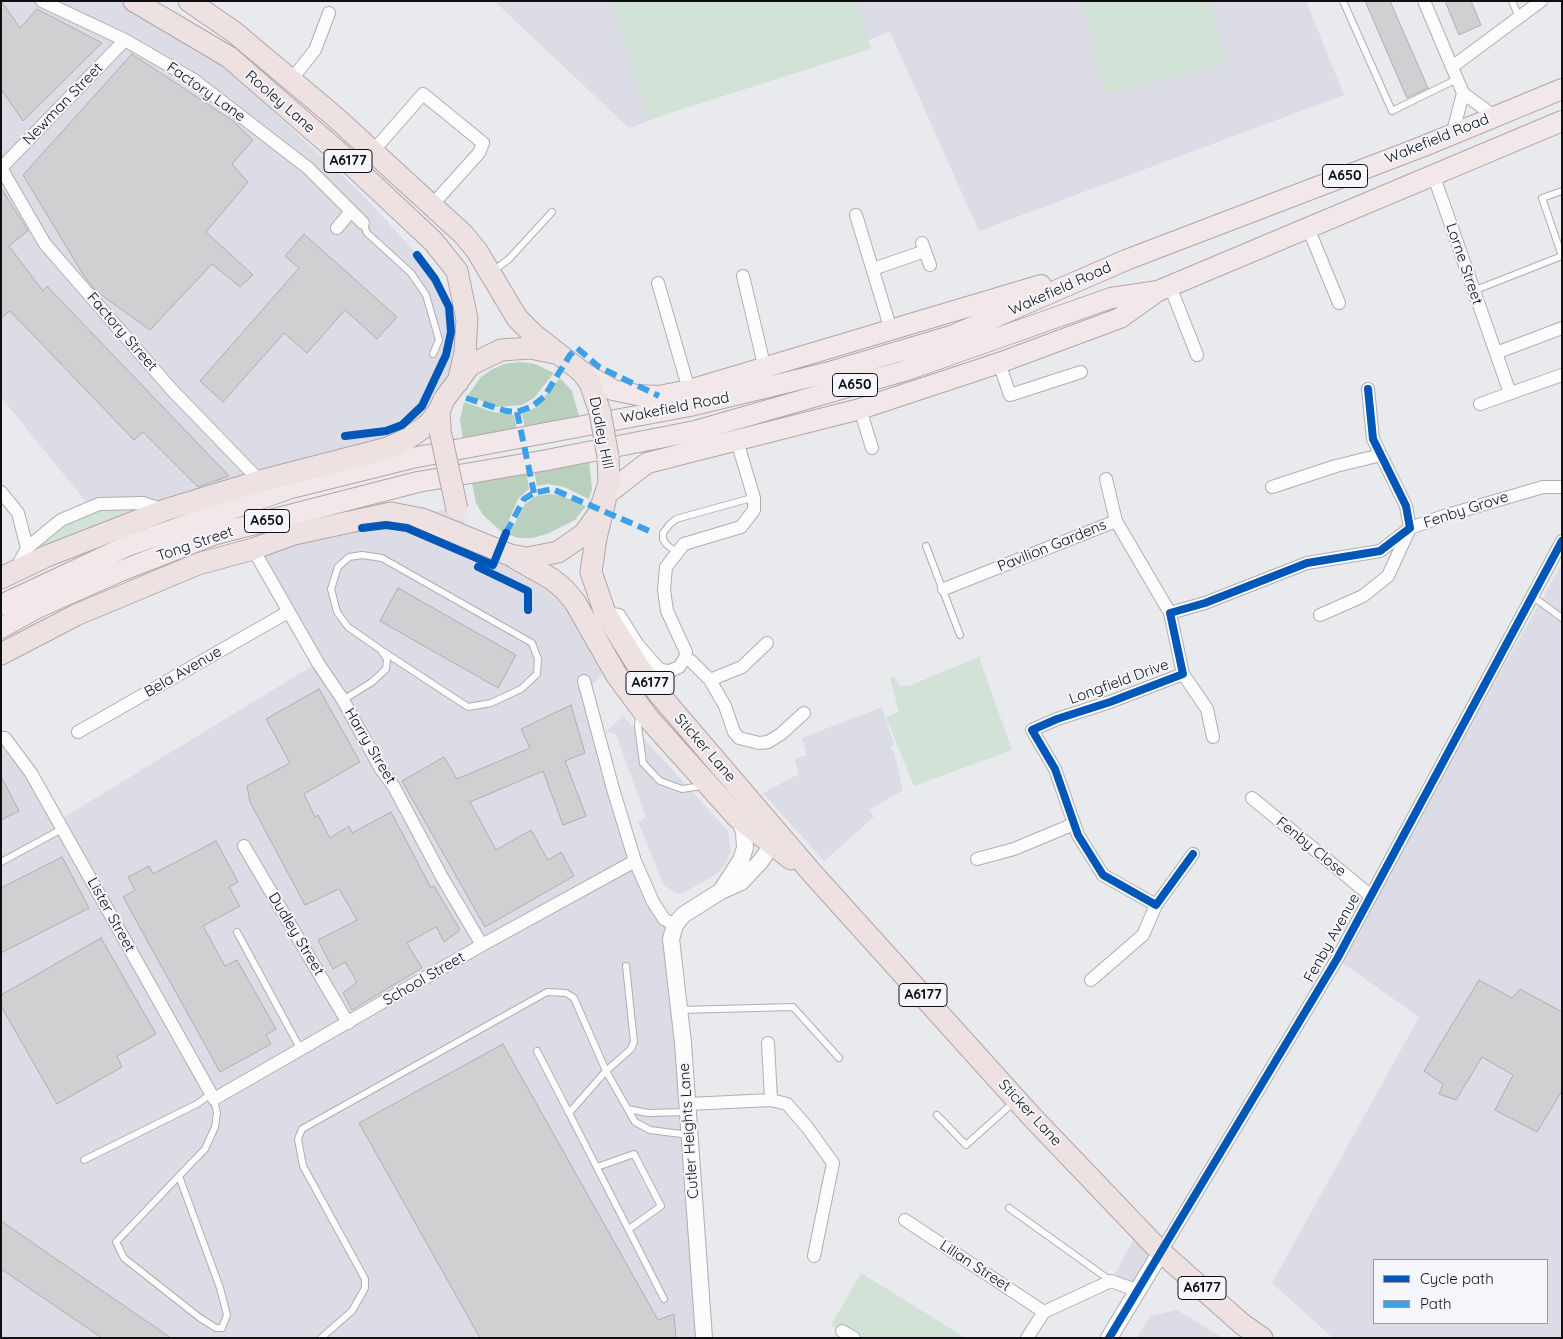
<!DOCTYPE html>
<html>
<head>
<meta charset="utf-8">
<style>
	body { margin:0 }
	#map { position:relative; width:1563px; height:1339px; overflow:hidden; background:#e9eaee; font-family:Quicksand,sans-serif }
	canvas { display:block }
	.frame { position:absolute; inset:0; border:2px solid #101012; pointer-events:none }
	.legend { position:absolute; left:1373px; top:1259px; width:175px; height:65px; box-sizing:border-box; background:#f5f6fc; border:1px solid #999a9e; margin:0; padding:6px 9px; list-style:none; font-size:15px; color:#101012 }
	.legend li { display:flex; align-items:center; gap:10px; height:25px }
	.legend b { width:25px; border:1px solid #999a9e }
</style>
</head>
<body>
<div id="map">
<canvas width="1563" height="1339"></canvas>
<div class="frame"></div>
<ul class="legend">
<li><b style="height:6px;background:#0057b8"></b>Cycle path</li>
<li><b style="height:6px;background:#3da1ea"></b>Path</li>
</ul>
</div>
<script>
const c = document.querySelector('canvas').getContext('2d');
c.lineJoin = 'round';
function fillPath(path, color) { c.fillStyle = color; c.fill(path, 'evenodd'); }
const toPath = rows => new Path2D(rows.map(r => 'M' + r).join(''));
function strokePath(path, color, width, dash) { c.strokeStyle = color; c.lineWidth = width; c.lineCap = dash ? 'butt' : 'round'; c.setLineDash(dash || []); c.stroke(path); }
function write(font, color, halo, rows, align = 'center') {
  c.font = font + ' Quicksand,sans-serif'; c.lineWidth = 4; c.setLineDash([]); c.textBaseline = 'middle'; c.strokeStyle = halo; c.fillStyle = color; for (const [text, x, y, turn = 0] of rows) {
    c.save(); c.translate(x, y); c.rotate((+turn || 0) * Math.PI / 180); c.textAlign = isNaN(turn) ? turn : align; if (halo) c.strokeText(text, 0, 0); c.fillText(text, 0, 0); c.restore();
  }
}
const built = toPath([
	[1,1,127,1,206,49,357,189,428,266,449,297,470,365,429,424,165,510,91,508,1,397],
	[494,1,1306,1,1344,95,979,231,890,32,629,128],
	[457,509,475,541,552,579,615,660,586,692,635,861,675,925,704,1338,1,1338,1,738,58,821,317,663,253,549,403,515],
	[1562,564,1562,1338,1333,1338,1272,1283,1419,1017,1337,959],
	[1374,1260,1547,1260,1547,1323,1374,1323],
	[882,707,894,744,890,747,894,752,903,790,869,810,874,817,824,861,763,793,799,774,795,759,807,755,802,738],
	[623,716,728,831,731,852,725,865,719,872,684,893,675,893,664,885,638,822,646,817,616,734,606,732],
	[1139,1229,1161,1252,1136,1290,1111,1281],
	[1177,1310,1222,1337,1224,1338,1137,1338,1150,1316]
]);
const green = toPath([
	[610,1,856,1,871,49,648,120],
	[1082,1,1211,1,1226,64,1105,94],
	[99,504,165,510,47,556,27,548,61,520],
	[979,657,1012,750,914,786,886,717,899,712,890,678,894,677,900,686,909,686],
	[861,1273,966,1338,854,1338,831,1325]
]);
const forest = toPath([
	[520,362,535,364,554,373,534,398,522,405,496,407,468,395,481,377,491,370,504,364],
	[560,378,572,391,579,416,525,428,522,414,536,407],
	[464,402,493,412,514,415,517,430,463,439,460,420],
	[589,459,592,489,589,499,564,487,548,484,537,486,534,471],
	[526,472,529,489,518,499,503,533,483,515,476,503,472,483],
	[549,494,559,495,586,506,575,520,547,534,532,538,519,538,509,535,525,504,536,496]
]);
const building = toPath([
	[1,1,20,28,37,9,102,43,23,121,1,89,1,1],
	[1365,1,1390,1,1428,88,1407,98,1365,1],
	[1445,1,1471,1,1481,25,1459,35,1445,1],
	[132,54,233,121,253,140,232,164,248,182,206,232,253,275,240,287,212,264,150,330,96,291,84,276,23,175,132,54],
	[1,188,28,231,9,246,43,291,47,286,229,476,198,487,143,432,134,440,10,311,1,318,1,188],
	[304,234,397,317,377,339,345,310,307,353,284,333,223,402,200,381,299,268,285,256,304,234],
	[398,588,516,655,498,688,380,621,398,588],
	[319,689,360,762,304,794,315,817,318,815,330,838,349,826,352,833,391,812,431,888,434,886,460,930,444,942,436,927,407,943,422,968,352,1010,343,993,357,982,345,962,333,969,318,940,357,920,339,889,305,905,250,802,247,786,290,763,266,719,319,689],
	[571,705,585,753,565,761,586,816,563,825,543,771,470,802,496,850,531,830,548,860,561,852,574,876,485,927,402,781,444,757,457,779,530,748,521,729,571,705],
	[1,776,19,811,1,820,1,776],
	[216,841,238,882,229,887,240,906,203,926,225,966,237,960,276,1029,266,1035,271,1044,220,1072,123,897,135,890,128,877,149,866,153,874,216,841],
	[62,857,89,908,1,953,1,888,62,857],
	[101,938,156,1034,117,1056,122,1067,57,1104,1,1006,1,995,101,938],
	[1479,980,1512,998,1520,989,1562,1012,1562,1091,1537,1132,1495,1110,1513,1075,1482,1057,1456,1100,1439,1094,1443,1084,1424,1071,1479,980],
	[503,1044,658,1320,674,1314,676,1338,480,1338,359,1123,503,1044],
	[1,1221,171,1338,102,1338,1,1269,1,1221]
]);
const service = toPath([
	[1343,1,1392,111,1457,79],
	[1512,1,1519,17],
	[363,223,367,233,411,273,426,295,439,340,433,354],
	[493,271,509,259,552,212],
	[1473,291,1562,256,1542,198,1562,191],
	[926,546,960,635],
	[676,552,666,544,663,539,663,533,669,525,676,519,748,499,752,494],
	[1532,596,1562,618],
	[343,700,372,682,386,669,387,659,381,650,348,627,337,612,331,589,338,567,349,557,362,555,382,558,532,643,538,659,537,674,521,689,491,703,468,707,381,650],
	[639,715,638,726,643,763,660,781,682,789,702,786],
	[1,862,62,829],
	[237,932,301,1050],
	[626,966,634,1042,631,1049,606,1071,569,1113,664,1299],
	[680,1010,793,1007,839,1058],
	[537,1051,569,1113],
	[628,1109,648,1113,686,1112],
	[937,1115,966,1145,1014,1102],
	[84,1160,197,1104,211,1094],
	[597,1167,634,1154,661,1206,629,1229],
	[179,1176,220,1288,227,1315,222,1328,216,1328,200,1318,124,1258,116,1242,179,1176,205,1149,215,1127,217,1113,214,1099],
	[1009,1208,1111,1281],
	[321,1338,352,1311,365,1288,365,1279,303,1166,298,1139,302,1129,547,992,566,993,574,998,606,1071,635,1122,650,1130,689,1135]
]);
const minor = toPath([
	[42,1,125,40,194,80,308,168,351,211],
	[1424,1,1463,93,1494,116],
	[1452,67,1541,1],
	[291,80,315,50,329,13],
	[1453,132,1463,93],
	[374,150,423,94,483,143,479,153,433,204],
	[1,168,45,244,172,390,260,481],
	[1,168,125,40],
	[1433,174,1510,393],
	[856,215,891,330],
	[337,228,351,211,363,223],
	[1308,228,1339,303],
	[922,243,930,265],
	[873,269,925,251],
	[743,276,765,369],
	[658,283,689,390],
	[1170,286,1197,355],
	[1496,353,1562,328],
	[999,363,1010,395,1081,372],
	[1480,404,1562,375],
	[860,409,872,448],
	[1106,479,1116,521],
	[1272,487,1336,466,1381,455],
	[1,492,18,513,27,548],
	[253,549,318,663,343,700,381,769,394,787,443,879,482,945],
	[16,569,27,548,61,520,99,504,143,503,164,510],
	[944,589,1116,521,1170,613],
	[605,613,619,615,638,645,660,670,670,671,679,667,685,658,686,652,667,611,664,590,666,567,684,544,741,527,754,510,754,498,737,441],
	[1320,615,1363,596,1388,576,1410,528,1444,516,1543,487,1562,487],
	[685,658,691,661,710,680,725,706,734,732,739,738,759,743,768,742,781,734,804,713],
	[1183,674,1207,709,1213,737],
	[710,680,742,667,767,643],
	[584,681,613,789,635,861,653,902,664,919,675,925],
	[78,732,288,612],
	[1,738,5,738,31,773,214,1099,482,945,635,861],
	[1252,798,1371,896],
	[244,846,348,1023],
	[1193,854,1156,905,1103,875,1078,835,1055,769,1032,730,1057,719,1110,702,1183,674,1170,613,1205,603,1307,563,1380,551,1410,528,1406,506,1373,439,1368,389],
	[977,859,1014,849,1074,824],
	[1091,980,1143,935,1156,905],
	[768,1043,771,1100],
	[688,1104,771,1100,787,1104,807,1127,833,1163,814,1256],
	[905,1220,1044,1312],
	[1161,1252,1337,959,1562,541],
	[842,1331,854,1338],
	[1027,1338,1044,1312,1111,1281,1136,1290]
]);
const tertiary = toPath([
	[721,891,741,860,745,848,744,831,737,817],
	[704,1338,683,1043,671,939,675,925,683,915,721,891,741,882,760,862,779,835],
	[1109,1338,1161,1252]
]);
const primary = toPath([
	[582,372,613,390,637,395,659,396,689,390,1041,285],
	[607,494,647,463,860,409,999,363,1120,318,1155,293],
	[1,605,127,546,291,488,412,458,690,406,826,373,954,335,1126,260,1424,146,1562,89],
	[1,628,37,608,118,572,216,534,418,482,547,460,695,431,904,371,1111,298,1158,291,1562,121]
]);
const trunk = toPath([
	[134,1,229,57,338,152,433,241,457,271,467,319,465,353,458,382],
	[189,1,234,32,334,116,463,234,477,251,517,318,533,334,582,372,590,383,600,412],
	[440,426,439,411,445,398,470,365,501,350,530,348,555,353],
	[605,501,596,538,591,572,605,613,638,666,659,694,812,873,1033,1118,1161,1252,1242,1324,1262,1338],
	[515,558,552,579,565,590,575,602,617,676,649,719,737,817,791,859],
	[1,578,47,556,165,510,260,481,388,448,407,439,429,424,439,411],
	[1,654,76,615,198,564,253,549,294,534,391,513,422,519,510,555,527,558,558,552,584,534,599,513,609,483,608,457]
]);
const trunkBridge = toPath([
	[600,412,608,457],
	[440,431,457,509]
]);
const quiet = toPath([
	[466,398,506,411,517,412,531,407,544,397,570,355,577,348,599,367,659,396],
	[517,412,534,493],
	[506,533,524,499,534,493,552,489,652,532]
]);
const cycleway = toPath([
	[345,436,386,431,402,425,422,406,446,355,451,332,449,307,435,279,417,255],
	[362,528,386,525,407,528,493,565,506,533],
	[478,567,528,591,528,610],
	[1193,854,1156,905,1103,875,1078,835,1055,769,1032,730,1057,719,1110,702,1183,674,1170,613,1205,603,1307,563,1380,551,1410,528,1406,506,1373,439,1368,389],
	[1109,1338,1337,959,1562,541]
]);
const shields = [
	[348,161,48],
	[1345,176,45],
	[855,385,45],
	[267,521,45],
	[650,683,48],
	[923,995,48],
	[1202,1288,48]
];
const shieldNames = [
	["A6177",348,161],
	["A650",1345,176],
	["A650",855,385],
	["A650",267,521],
	["A6177",650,683],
	["A6177",923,995],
	["A6177",1202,1288]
];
const streetNames = [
	["Factory Lane",206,92,35],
	["Rooley Lane",280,102,41],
	["Newman Street",63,104,-46],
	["Wakefield Road",1437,139,-22],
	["Lorne Street",1464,264,71],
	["Wakefield Road",1060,289,-24],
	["Factory Street",122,332,49],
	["Wakefield Road",675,408,-11],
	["Dudley Hill",601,433,79],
	["Fenby Grove",1466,510,-18],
	["Tong Street",195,544,-19],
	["Pavilion Gardens",1052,546,-22],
	["Bela Avenue",183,672,-30],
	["Longfield Drive",1119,682,-20],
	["Harry Street",370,746,59],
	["Sticker Lane",705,748,49],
	["Fenby Close",1311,847,39],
	["Lister Street",111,915,61],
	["Dudley Street",296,934,59],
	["Fenby Avenue",1332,938,-61],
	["School Street",424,979,-30],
	["Sticker Lane",1030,1113,47],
	["Cutler Heights Lane",689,1131,-94],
	["Lilian Street",975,1266,33]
];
fillPath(built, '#dbdce5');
fillPath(green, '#d3e2d6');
fillPath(forest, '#bad0be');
fillPath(building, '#d0d0d3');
strokePath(building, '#afafb2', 1);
strokePath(service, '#aeafb2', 8);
strokePath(minor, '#aeafb2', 14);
strokePath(tertiary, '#aeafb2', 18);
strokePath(primary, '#b4a5a8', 22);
strokePath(trunk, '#b4a5a8', 23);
strokePath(service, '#fcfcfc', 6);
strokePath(minor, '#fcfcfc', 12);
strokePath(tertiary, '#fcfcfc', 16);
strokePath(primary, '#f2e7e9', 20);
strokePath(trunk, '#eee1e2', 21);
strokePath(trunkBridge, '#b4a5a8', 23, []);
strokePath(trunkBridge, '#eee1e2', 21);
strokePath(quiet, '#3da1ea', 6, [12, 6]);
strokePath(cycleway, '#0057b8', 8);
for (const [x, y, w] of shields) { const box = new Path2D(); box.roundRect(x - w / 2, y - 11.5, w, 23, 4); c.fillStyle = '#f5f6fc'; c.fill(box); strokePath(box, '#101012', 1); }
write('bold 14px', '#101012', null, shieldNames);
write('15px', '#101012', '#f5f6fc', streetNames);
</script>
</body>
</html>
